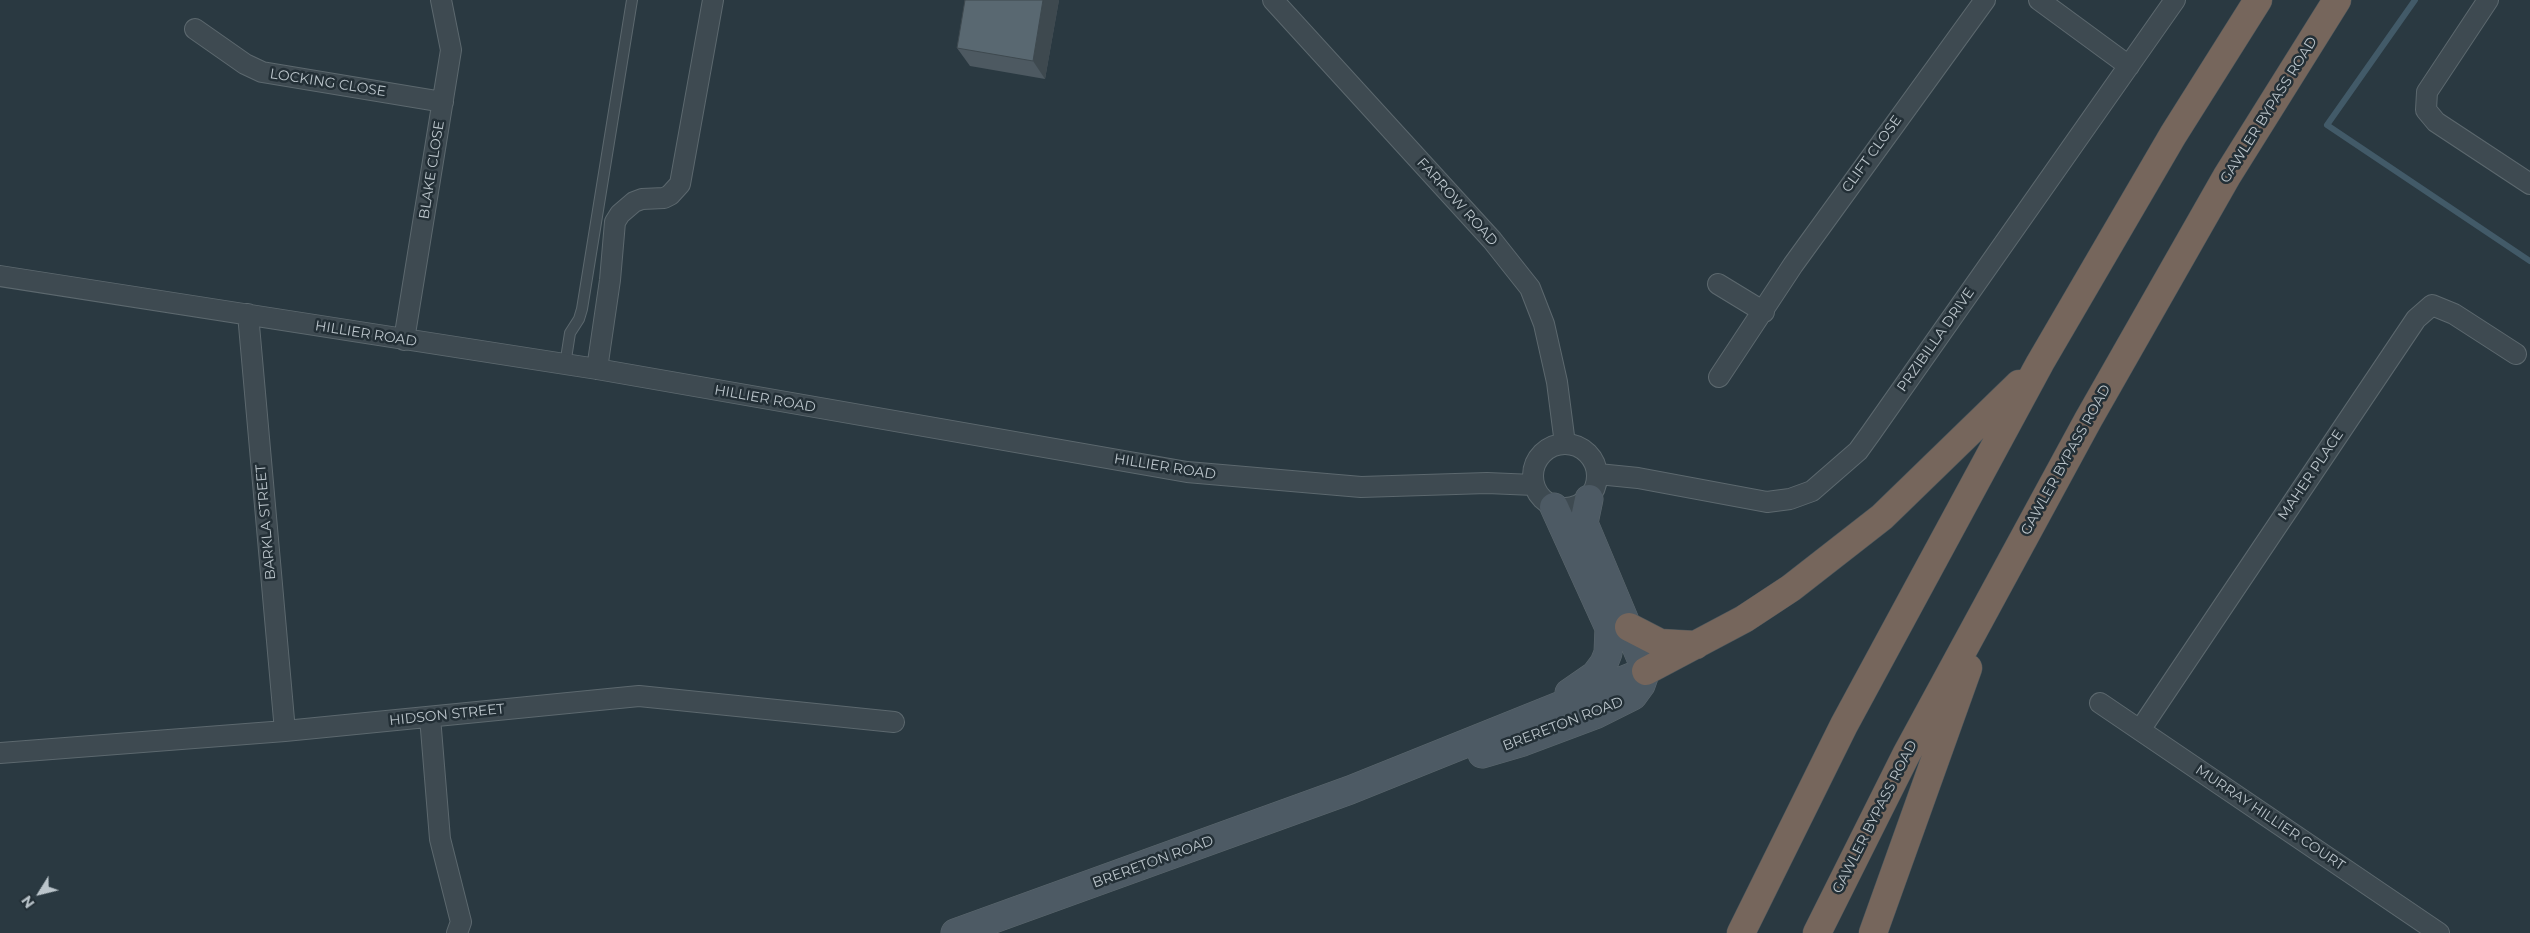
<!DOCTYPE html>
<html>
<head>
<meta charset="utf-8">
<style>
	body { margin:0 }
	#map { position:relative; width:2530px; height:933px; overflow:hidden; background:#2a3941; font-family:Montserrat,sans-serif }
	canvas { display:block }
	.north { position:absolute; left:15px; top:868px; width:50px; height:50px; -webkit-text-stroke:4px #232f36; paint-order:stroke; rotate:234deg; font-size:14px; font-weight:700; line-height:20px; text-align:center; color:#bbc5cb }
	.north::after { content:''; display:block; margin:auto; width:18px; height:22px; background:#bbc5cb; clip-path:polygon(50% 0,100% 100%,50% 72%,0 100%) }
</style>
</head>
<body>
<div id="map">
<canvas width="2530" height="933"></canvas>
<div class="north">N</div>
</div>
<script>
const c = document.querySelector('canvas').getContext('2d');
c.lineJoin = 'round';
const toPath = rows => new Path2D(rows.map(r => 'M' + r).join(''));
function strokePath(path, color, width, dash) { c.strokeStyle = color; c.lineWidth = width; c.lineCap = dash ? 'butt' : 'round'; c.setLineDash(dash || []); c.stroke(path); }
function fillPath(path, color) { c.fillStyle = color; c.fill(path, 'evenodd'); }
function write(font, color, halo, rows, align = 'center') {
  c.font = font + ' Montserrat,sans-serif'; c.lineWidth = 5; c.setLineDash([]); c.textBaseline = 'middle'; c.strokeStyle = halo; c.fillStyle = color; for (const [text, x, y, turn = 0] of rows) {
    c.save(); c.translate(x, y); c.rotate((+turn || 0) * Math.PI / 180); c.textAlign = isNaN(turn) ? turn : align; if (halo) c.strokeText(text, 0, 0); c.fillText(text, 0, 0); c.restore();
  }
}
const stream = toPath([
	[2415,0,2327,125,2530,261]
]);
const lane = toPath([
	[565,365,570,333,579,319,582,309,632,0]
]);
const street = toPath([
	[1273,0,1492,240,1530,288,1544,324,1557,382,1565,444],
	[2039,0,2129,66],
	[2488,0,2427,92,2426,110,2436,122,2530,184],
	[195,29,245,64,262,72,443,102],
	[0,276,597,369,1187,472,1361,487,1487,483,1534,485],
	[1718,284,1764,312],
	[248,314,285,731],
	[404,340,451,50,441,0],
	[597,369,610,280,615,222,620,214,634,202,642,199,664,198,670,195,680,184,713,0],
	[1719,377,1793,265,1985,0],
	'1533 476a32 32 0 1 1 64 0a32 32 0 1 1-64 0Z',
	[1598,474,1638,478,1767,502,1790,499,1812,491,1858,451,1871,433,2175,0],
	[2100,703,2439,933],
	[430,717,440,839,461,922,457,933],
	[2140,730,2416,319,2432,305,2454,314,2516,354],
	[0,753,285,731,639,696,894,722]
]);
const secondary = toPath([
	[1554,507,1609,628,1608,653,1604,663,1595,675,1569,693],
	[1482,754,1523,742,1595,715,1633,696,1641,685,1646,671,1584,523,1589,499],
	[955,933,1350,790,1646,671]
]);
const highway = toPath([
	[1629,627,1660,643,1696,645],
	[1646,671,1744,619,1791,588,1882,517,2019,384],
	[1741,933,1844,725,2040,363,2173,135,2258,0],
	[1817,933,1906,755,2088,420,2227,176,2337,0],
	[1873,933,1968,668]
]);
const wall = toPath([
	[965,0,1059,0,1045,79,970,66,957,48]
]);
const shadedWall = toPath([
	[1043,0,1059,0,1045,79,1033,61]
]);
const building = toPath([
	[965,0,1043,0,1033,61,957,48,965,0]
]);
const streetNames = [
	["LOCKING CLOSE",328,83,9],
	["GAWLER BYPASS ROAD",2269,110,-58],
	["CLIFT CLOSE",1872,154,-54],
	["BLAKE CLOSE",432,170,-81],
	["FARROW ROAD",1457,202,48],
	["HILLIER ROAD",366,334,9],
	["PRZIBILLA DRIVE",1936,340,-55],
	["HILLIER ROAD",765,399,10],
	["GAWLER BYPASS ROAD",2066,460,-61],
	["HILLIER ROAD",1165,467,9],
	["MAHER PLACE",2311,475,-56],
	["BARKLA STREET",266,522,-95],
	["HIDSON STREET",447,715,-6],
	["BRERETON ROAD",1563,724,-21],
	["GAWLER BYPASS ROAD",1875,817,-63],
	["MURRAY HILLIER COURT",2270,818,34],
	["BRERETON ROAD",1153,862,-20]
];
strokePath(stream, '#425a68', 6);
strokePath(lane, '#5c686e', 12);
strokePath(street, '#5c686e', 22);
strokePath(secondary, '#5c686e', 29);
strokePath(highway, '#49555b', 29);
strokePath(lane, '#3e4a51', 10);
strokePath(street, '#3e4a51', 20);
strokePath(secondary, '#4d5a64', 28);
strokePath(highway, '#76665c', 28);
fillPath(wall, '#4d5961');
fillPath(shadedWall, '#3e494f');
fillPath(building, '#596871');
strokePath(building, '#3e494f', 1);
write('14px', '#bbc5cb', '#232f36', streetNames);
</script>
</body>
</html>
